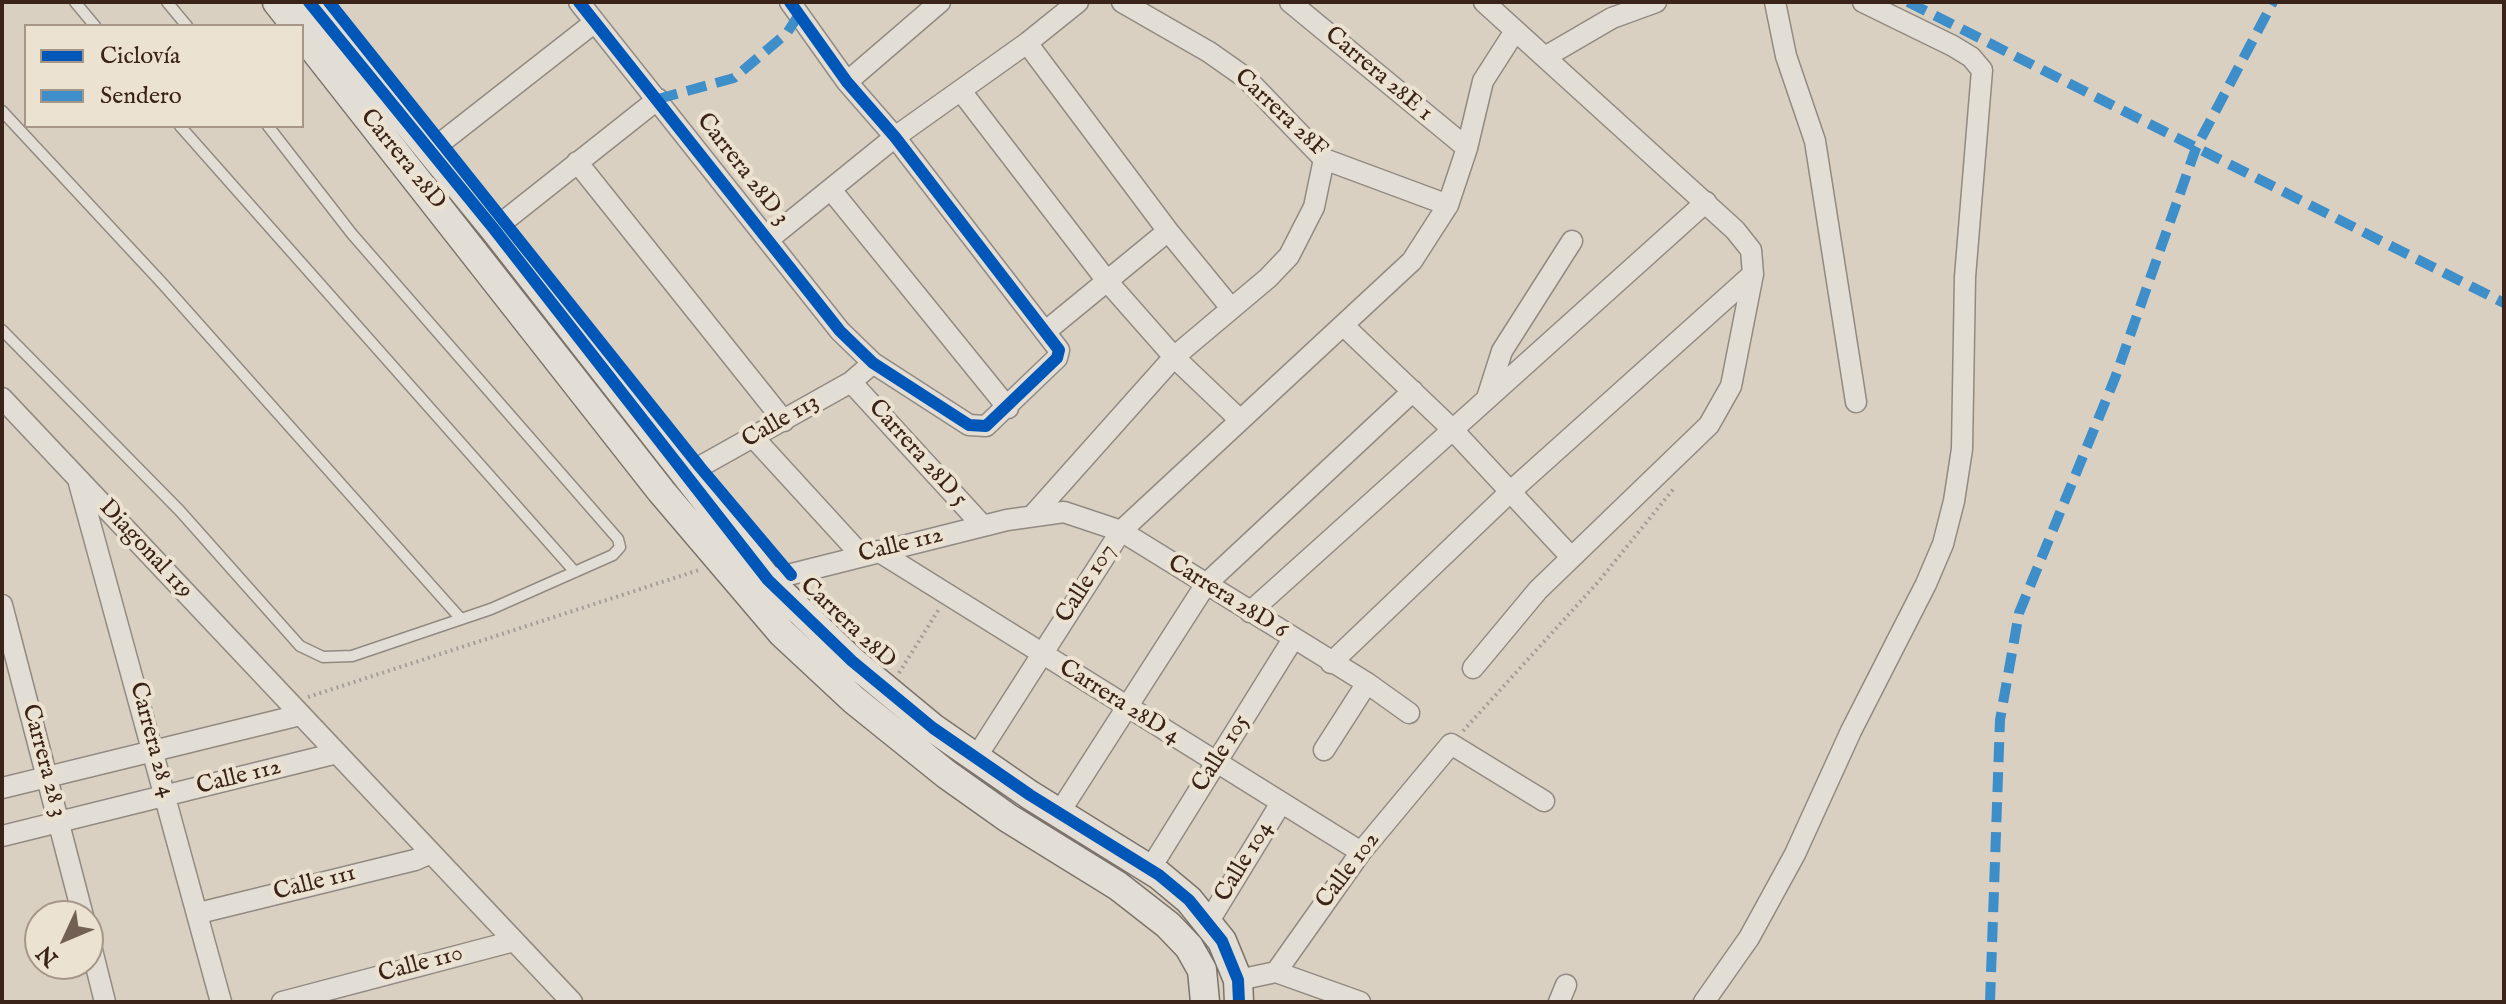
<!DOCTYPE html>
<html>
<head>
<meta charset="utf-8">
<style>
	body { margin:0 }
	#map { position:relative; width:2506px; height:1004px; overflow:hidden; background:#d9d0c2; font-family:"IM FELL English",serif }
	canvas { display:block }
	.frame { position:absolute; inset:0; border:4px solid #3a2318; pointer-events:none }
	.legend { position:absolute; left:24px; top:24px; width:280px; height:104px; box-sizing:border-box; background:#ece2d2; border:2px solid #a59688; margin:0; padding:10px 14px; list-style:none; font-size:24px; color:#3a2318 }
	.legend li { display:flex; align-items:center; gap:16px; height:40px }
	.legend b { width:40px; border:2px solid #a59688 }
	.north { position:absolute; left:24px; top:900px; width:80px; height:80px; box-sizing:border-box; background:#ece2d2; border:2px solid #a59688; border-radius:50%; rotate:226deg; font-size:22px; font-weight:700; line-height:32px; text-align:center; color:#3a2318 }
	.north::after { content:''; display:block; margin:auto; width:28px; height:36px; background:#726054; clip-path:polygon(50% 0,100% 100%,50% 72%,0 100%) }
</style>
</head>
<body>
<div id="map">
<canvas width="2506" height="1004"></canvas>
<div class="frame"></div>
<ul class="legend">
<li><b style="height:10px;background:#0057b8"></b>Ciclovía</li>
<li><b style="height:10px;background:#3e8ec9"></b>Sendero</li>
</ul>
<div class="north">N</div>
</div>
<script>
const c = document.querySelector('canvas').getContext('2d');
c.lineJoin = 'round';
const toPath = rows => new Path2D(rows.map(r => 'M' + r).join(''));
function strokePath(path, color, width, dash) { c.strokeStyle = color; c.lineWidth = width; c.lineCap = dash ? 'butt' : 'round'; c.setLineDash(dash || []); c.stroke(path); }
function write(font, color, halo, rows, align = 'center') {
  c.font = font + ' "IM FELL English",serif'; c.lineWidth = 8; c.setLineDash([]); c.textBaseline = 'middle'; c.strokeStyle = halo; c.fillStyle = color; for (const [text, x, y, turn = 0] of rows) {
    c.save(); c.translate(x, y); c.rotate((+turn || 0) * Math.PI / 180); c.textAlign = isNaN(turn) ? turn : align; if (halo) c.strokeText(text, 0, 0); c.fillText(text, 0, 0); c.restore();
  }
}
const path = toPath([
	[899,673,939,609],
	[308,697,699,570],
	[1463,731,1599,581,1675,487]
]);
const lane = toPath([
	[75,2,95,26],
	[167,2,187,26],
	[2,111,162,283,461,619],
	[180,126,575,572],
	[2,330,180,511,300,646,323,657,352,656,491,609,613,555,620,547,618,539,352,234,268,126]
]);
const street = toPath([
	[579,2,840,331,873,363,969,425,986,426,1057,358,1059,350,895,137,847,82,790,2],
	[1122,2,1209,52,1246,78,1324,159,1448,205],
	[1290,2,1467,148],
	[1775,2,1786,56,1815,141,1856,402],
	[1027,43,1168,231,1231,308],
	[1545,57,1612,18,1656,2],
	[847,82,940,2],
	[961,91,1107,281,1174,357,1268,278,1289,256,1314,207,1324,159],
	[429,152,595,22],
	[577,162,784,421],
	[832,191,1008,408],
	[494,229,658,99],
	[769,239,895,137,1027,43,1078,2],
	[1344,326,1452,429,1571,557],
	[1046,331,1168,231],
	[851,382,983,526],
	[2,398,572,1002],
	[1487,398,1502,351,1572,241],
	[754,438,862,556],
	[685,475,851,382,873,363],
	[79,483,221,1002],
	[1034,514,1174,357,1239,419],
	[878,551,1361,852],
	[768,580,1007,520,1064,512,1121,531,1367,683,1409,713],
	[2,605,83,916],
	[1250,612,1706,202],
	[1331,663,1511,491,1753,274],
	[1473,668,1538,590,1709,425,1731,386,1753,274,1751,250,1735,230,1484,2],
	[1324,750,1367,683],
	[975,759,1121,531,1412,261,1448,205,1467,148,1483,81,1515,31],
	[2,788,300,715],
	[1059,813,1206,584,1413,391],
	[2,836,337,753],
	[1150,869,1293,639],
	[199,913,415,860,431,853],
	[1209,921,1281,803],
	[88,934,105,1002],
	[1276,972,1360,1002],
	[1238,980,1276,972,1361,852,1451,744,1544,801],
	[282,1002,514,941],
	[1559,1002,1566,985],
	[1704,1002,1749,938,1795,854,1851,731,1926,584,1943,544,1954,501,1962,449,1965,277,1982,70,1971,57,1953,46,1863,2]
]);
const secondary = toPath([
	[277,2,296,26],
	[309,2,494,229,768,580,852,661,933,728,1030,795,1159,875,1189,900,1222,941,1238,980,1239,1002],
	[302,34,661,491,782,633,854,700,946,774,1008,818,1118,886,1168,925,1189,947,1202,970,1205,1002]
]);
const quiet = toPath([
	[1908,2,2504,303],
	[658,99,734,78,787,33,798,16],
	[1990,1002,2000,720,2019,613,2115,378,2196,148,2273,2]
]);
const cycleway = toPath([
	[309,2,494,229,768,580,852,661,933,728,1030,795,1159,875,1189,900,1222,941,1238,980,1239,1002],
	[329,2,700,467,791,575],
	[579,2,840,331,873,363,969,425,986,426,1057,358,1059,350,895,137,847,82,790,2]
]);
const streetNames = [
	["Carrera 28E 1",1378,75,40],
	["Carrera 28F",1280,114,43],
	["Carrera 28D",402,160,51],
	["Carrera 28D 3",742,170,52],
	["Calle 113",781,422,-30],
	["Carrera 28D 5",917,454,48],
	["Calle 112",901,546,-14],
	["Diagonal 119",145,550,47],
	["Calle 107",1087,584,-57],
	["Carrera 28D 6",1227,598,32],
	["Carrera 28D",847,624,43],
	["Carrera 28D 4",1119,703,32],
	["Carrera 28 4",151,740,75],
	["Calle 105",1222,754,-58],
	["Carrera 28 3",43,761,75],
	["Calle 112",239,778,-14],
	["Calle 104",1245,862,-59],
	["Calle 102",1349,871,-53],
	["Calle 111",315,884,-14],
	["Calle 110",421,965,-15]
];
strokePath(lane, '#928a81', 13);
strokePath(street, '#928a81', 23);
strokePath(secondary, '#7c736b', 31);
strokePath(path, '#a59f98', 4, [2, 4]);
strokePath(lane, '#e2ded6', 10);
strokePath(street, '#e2ded6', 20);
strokePath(secondary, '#e2ded6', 28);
strokePath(quiet, '#3e8ec9', 10, [20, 10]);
strokePath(cycleway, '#0057b8', 12);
write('24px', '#3a2318', '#ece2d2', streetNames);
</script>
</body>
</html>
